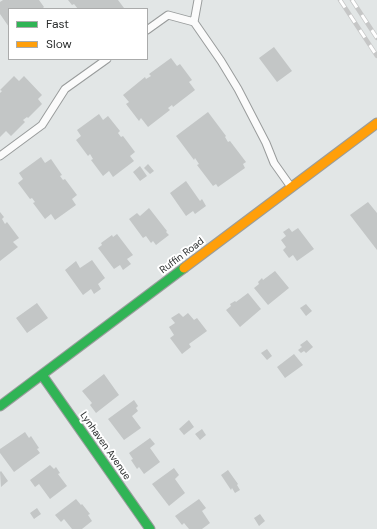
<!DOCTYPE html>
<html>
<head>
<meta charset="utf-8">
<style>
	body { margin:0 }
	#map { position:relative; width:377px; height:529px; overflow:hidden; background:#e2e6e6; font-family:"DM Sans",sans-serif }
	canvas { display:block }
	.legend { position:absolute; left:8px; top:8px; width:140px; height:52px; box-sizing:border-box; background:#fff; border:1px solid #aaabab; margin:0; padding:5px 7px; list-style:none; font-size:12px; color:#2b2e2e }
	.legend li { display:flex; align-items:center; gap:8px; height:20px }
	.legend b { width:20px; border:1px solid #aaabab }
</style>
</head>
<body>
<div id="map">
<canvas width="377" height="529"></canvas>
<ul class="legend">
<li><b style="height:5px;background:#30b455"></b>Fast</li>
<li><b style="height:5px;background:#ff9f0a"></b>Slow</li>
</ul>
</div>
<script>
const c = document.querySelector('canvas').getContext('2d');
c.lineJoin = 'round';
function fillPath(path, color) { c.fillStyle = color; c.fill(path, 'evenodd'); }
const toPath = rows => new Path2D(rows.map(r => 'M' + r).join(''));
function strokePath(path, color, width, dash) { c.strokeStyle = color; c.lineWidth = width; c.lineCap = dash ? 'butt' : 'round'; c.setLineDash(dash || []); c.stroke(path); }
function write(font, color, halo, rows, align = 'center') {
  c.font = font + ' "DM Sans",sans-serif'; c.lineWidth = 4; c.setLineDash([]); c.textBaseline = 'middle'; c.strokeStyle = halo; c.fillStyle = color; for (const [text, x, y, turn = 0] of rows) {
    c.save(); c.translate(x, y); c.rotate((+turn || 0) * Math.PI / 180); c.textAlign = isNaN(turn) ? turn : align; if (halo) c.strokeText(text, 0, 0); c.fillText(text, 0, 0); c.restore();
  }
}
const building = toPath([
	[3,0,39,0,44,7,42,9,9,9,9,27,0,14,0,2],
	[68,0,118,0,124,8,122,9,78,9,74,4,72,5],
	[274,47,292,71,277,82,259,58],
	[171,58,177,66,180,64,192,80,189,82,195,90,173,107,172,105,168,108,170,110,148,127,141,118,139,121,126,104,129,102,123,95,145,77,146,79,151,76,149,74],
	[14,76,19,81,24,76,42,95,38,99,42,104,28,118,27,117,23,120,25,122,11,136,6,131,0,137,0,93,2,91,0,90],
	[208,112,226,136,225,137,228,142,230,141,246,162,243,164,245,168,218,187,216,184,213,186,197,165,199,164,195,158,194,160,176,136],
	[99,114,103,120,108,116,120,131,118,133,121,137,123,136,135,152,130,156,134,161,113,177,109,171,103,176,91,160,93,159,90,154,88,156,76,140,81,136,77,130],
	[41,157,45,163,51,159,62,175,60,176,63,180,65,179,77,195,72,199,76,205,55,220,51,214,45,219,33,203,35,202,32,198,30,199,18,183,23,179,19,173],
	[148,164,154,171,150,174,144,168],
	[140,166,147,176,140,181,133,172],
	[186,181,200,201,202,199,206,206,195,214,193,211,186,216,170,193],
	[368,202,377,213,377,250,350,215],
	[149,208,167,231,166,232,169,235,156,245,153,241,151,243,146,236,143,238,129,219,137,213,140,216],
	[0,212,4,217,2,219,5,224,7,222,19,238,13,242,18,247,0,261],
	[289,228,292,232,298,228,314,249,297,261,293,255,289,258,283,250,286,247,281,240,286,236,283,232],
	[117,234,133,255,127,259,131,264,123,270,120,265,114,269,98,248,102,245,101,243,112,235,113,237],
	[92,260,105,278,98,284,101,289,94,294,91,289,83,295,65,270,76,261,80,268],
	[275,271,289,288,268,305,254,288,259,284,258,282,262,278,263,280],
	[248,293,261,309,240,327,226,310,231,306,230,304,235,301,236,302],
	[37,303,48,318,27,333,16,318],
	[306,304,312,311,306,316,300,308],
	[179,313,183,317,188,313,194,320,197,318,207,331,189,344,191,347,182,354,170,338,174,335,169,327,175,323,171,318],
	[307,340,313,347,306,353,304,351,301,353,298,350,302,347,300,345],
	[267,349,272,356,267,360,261,353],
	[294,354,303,365,285,378,277,367],
	[104,374,119,395,96,413,90,405,92,403,82,391],
	[134,400,138,406,136,408,138,411,132,416,141,428,124,440,108,419],
	[189,420,194,427,184,435,179,429],
	[202,429,206,435,200,440,195,434],
	[25,432,29,438,31,436,39,448,37,449,40,453,14,472,0,453,0,449],
	[150,438,155,444,150,448,160,462,144,474,139,467,137,469,131,460,133,459,129,453],
	[50,465,54,469,56,467,60,473,58,474,67,486,50,499,39,484,35,487,30,480],
	[174,468,179,475,175,479,185,493,169,506,152,484],
	[228,470,238,484,237,485,240,490,235,493,232,488,231,490,221,475],
	[1,471,8,481,1,487,0,472],
	[76,499,81,505,82,504,90,514,88,515,92,521,82,529,72,529,64,519,61,522,55,515],
	[199,499,206,508,202,511,210,523,202,529,189,529,184,523,182,525,175,516],
	[37,508,41,514,34,519,30,513],
	[260,514,265,521,259,526,254,518]
]);
const lane = toPath([
	[198,0,194,22,221,61,238,89,266,143,274,163,291,187],
	[147,30,168,15,194,22],
	[0,156,42,125,65,89,107,59]
]);
const fast = toPath([
	[42,375,150,529],
	[0,406,184,268]
]);
const slow = toPath([
	[184,268,377,123]
]);
const rail = toPath([
	[340,0,377,56],
	[352,0,377,38]
]);
const streetNames = [
	["Ruffin Road",182,256,-37],
	["Lynhaven Avenue",105,446,55]
];
fillPath(building, '#c3c6c6');
strokePath(lane, '#999c9c', 9);
strokePath(fast, '#999c9c', 11);
strokePath(slow, '#999c9c', 11);
strokePath(lane, '#fbfbfb', 7);
strokePath(fast, '#30b455', 9);
strokePath(slow, '#ff9f0a', 9);
strokePath(rail, '#c6c7c7', 4.5);
strokePath(rail, '#fff', 3, [9]);
write('10px', '#2b2e2e', '#fff', streetNames);
</script>
</body>
</html>
